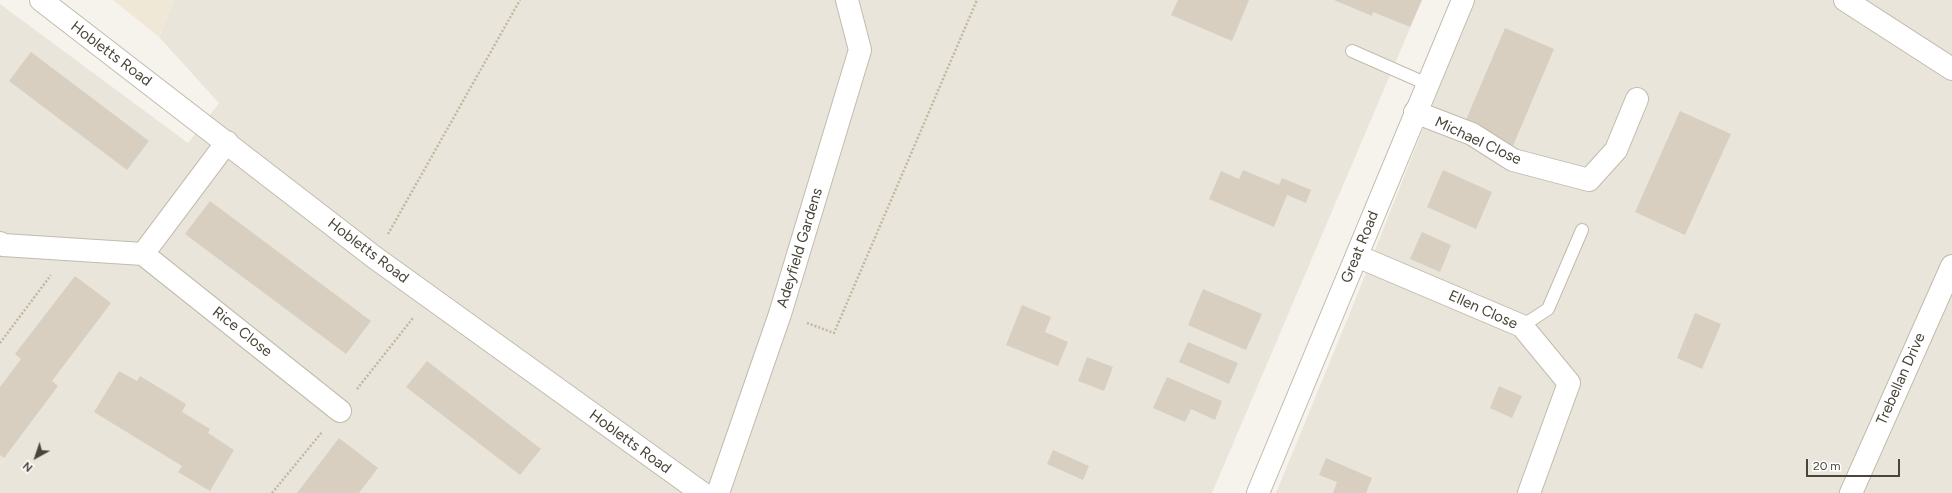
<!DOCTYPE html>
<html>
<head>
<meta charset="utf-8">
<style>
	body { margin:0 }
	#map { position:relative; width:1952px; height:493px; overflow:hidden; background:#f6f3ec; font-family:Figtree,sans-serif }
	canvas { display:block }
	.north { position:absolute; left:16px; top:437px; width:40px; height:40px; -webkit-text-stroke:3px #fff; paint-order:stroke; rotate:220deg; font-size:11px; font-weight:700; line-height:16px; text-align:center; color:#4b4439 }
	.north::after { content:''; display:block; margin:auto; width:14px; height:18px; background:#4b4439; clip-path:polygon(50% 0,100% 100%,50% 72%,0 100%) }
	.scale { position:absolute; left:1806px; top:459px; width:94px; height:18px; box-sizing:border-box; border:2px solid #4b4439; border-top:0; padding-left:5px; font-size:12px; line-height:14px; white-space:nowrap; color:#4b4439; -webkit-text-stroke:3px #fff; paint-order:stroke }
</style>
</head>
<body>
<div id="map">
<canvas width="1952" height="493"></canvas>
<div class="north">N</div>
<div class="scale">20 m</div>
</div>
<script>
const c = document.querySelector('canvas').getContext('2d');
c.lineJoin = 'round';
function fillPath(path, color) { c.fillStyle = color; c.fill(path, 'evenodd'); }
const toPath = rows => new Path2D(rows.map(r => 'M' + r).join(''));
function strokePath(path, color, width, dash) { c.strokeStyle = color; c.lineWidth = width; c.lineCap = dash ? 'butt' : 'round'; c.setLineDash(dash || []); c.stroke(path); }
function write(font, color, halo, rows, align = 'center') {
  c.font = font + ' Figtree,sans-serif'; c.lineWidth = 3; c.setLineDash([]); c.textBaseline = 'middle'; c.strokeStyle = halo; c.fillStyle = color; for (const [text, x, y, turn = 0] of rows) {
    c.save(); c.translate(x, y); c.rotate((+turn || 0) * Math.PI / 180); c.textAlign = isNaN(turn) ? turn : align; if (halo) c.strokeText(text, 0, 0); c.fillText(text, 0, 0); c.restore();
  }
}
const residential = toPath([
	[174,0,1422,0,1212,493,0,493,0,4,188,143,219,103,159,37],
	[1474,0,1952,0,1952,493,1276,493,1354,303]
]);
const education = toPath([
	[113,0,174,0,159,37]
]);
const building = toPath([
	[1178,0,1249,0,1232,41,1171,15],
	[1334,0,1422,0,1410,27,1373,12,1372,16],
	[1505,28,1554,49,1512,148,1463,127],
	[31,52,149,141,127,170,9,81],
	[1680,111,1731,134,1685,235,1635,212],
	[1243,170,1279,185,1282,178,1311,190,1306,203,1287,195,1274,227,1209,199,1221,171,1239,179],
	[1443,170,1492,192,1476,229,1427,207],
	[210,201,371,321,346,354,185,234],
	[1422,232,1451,245,1440,272,1410,259],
	[75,276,111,303,52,381,58,386,4,458,0,455,0,387,21,359,15,354],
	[1203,289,1262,314,1246,350,1188,325],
	[1022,305,1051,317,1045,332,1068,342,1058,366,1006,345],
	[1695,313,1721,324,1702,369,1677,358],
	[1188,342,1238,363,1229,384,1179,362],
	[1087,357,1113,367,1104,391,1078,381],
	[427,361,541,449,520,475,406,387],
	[119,371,137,381,140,376,186,404,182,412,210,429,208,433,234,450,210,491,178,472,182,466,94,412],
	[1167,377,1222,401,1215,420,1191,409,1185,422,1153,408],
	[1499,386,1522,396,1512,418,1490,408],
	[339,438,378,468,359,493,297,493],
	[1053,450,1089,466,1083,480,1047,464],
	[1326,458,1372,478,1366,493,1333,493,1337,482,1319,475]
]);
const path = toPath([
	[388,234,520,0],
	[807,323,834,333,977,0],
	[0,343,51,275],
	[357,389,413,318],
	[272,493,322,432]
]);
const service = toPath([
	[1352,51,1427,84],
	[1522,326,1548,309,1582,230]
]);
const minor = toPath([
	[41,0,374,257,702,493],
	[1845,0,1952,69],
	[1415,112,1472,134,1513,160,1589,180,1616,150,1637,99],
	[0,243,3,245,143,254,340,411],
	[143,254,227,142],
	[1357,256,1522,326,1569,383,1529,493],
	[718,493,780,314,860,50,847,0],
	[1851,493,1952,266]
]);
const tertiary = toPath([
	[1258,493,1463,0]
]);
const streetNames = [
	["Hobletts Road",111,54,37],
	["Michael Close",1478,141,25],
	["Great Road",1360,247,-68],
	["Adeyfield Gardens",800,248,-73],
	["Hobletts Road",368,251,37],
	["Ellen Close",1483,310,24],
	["Rice Close",242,332,38],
	["Trebellan Drive",1901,379,-66],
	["Hobletts Road",630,442,36]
];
fillPath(residential, '#eae5da');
fillPath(education, '#efe8d6');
fillPath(building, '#d8cfc1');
strokePath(service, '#c2bbae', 14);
strokePath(minor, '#c2bbae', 24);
strokePath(tertiary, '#c2bbae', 24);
strokePath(path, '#c4b79f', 2.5, [2, 2]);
strokePath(service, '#fff', 12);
strokePath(minor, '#fff', 22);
strokePath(tertiary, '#fff', 22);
write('15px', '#4b4439', '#fff', streetNames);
</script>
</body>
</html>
